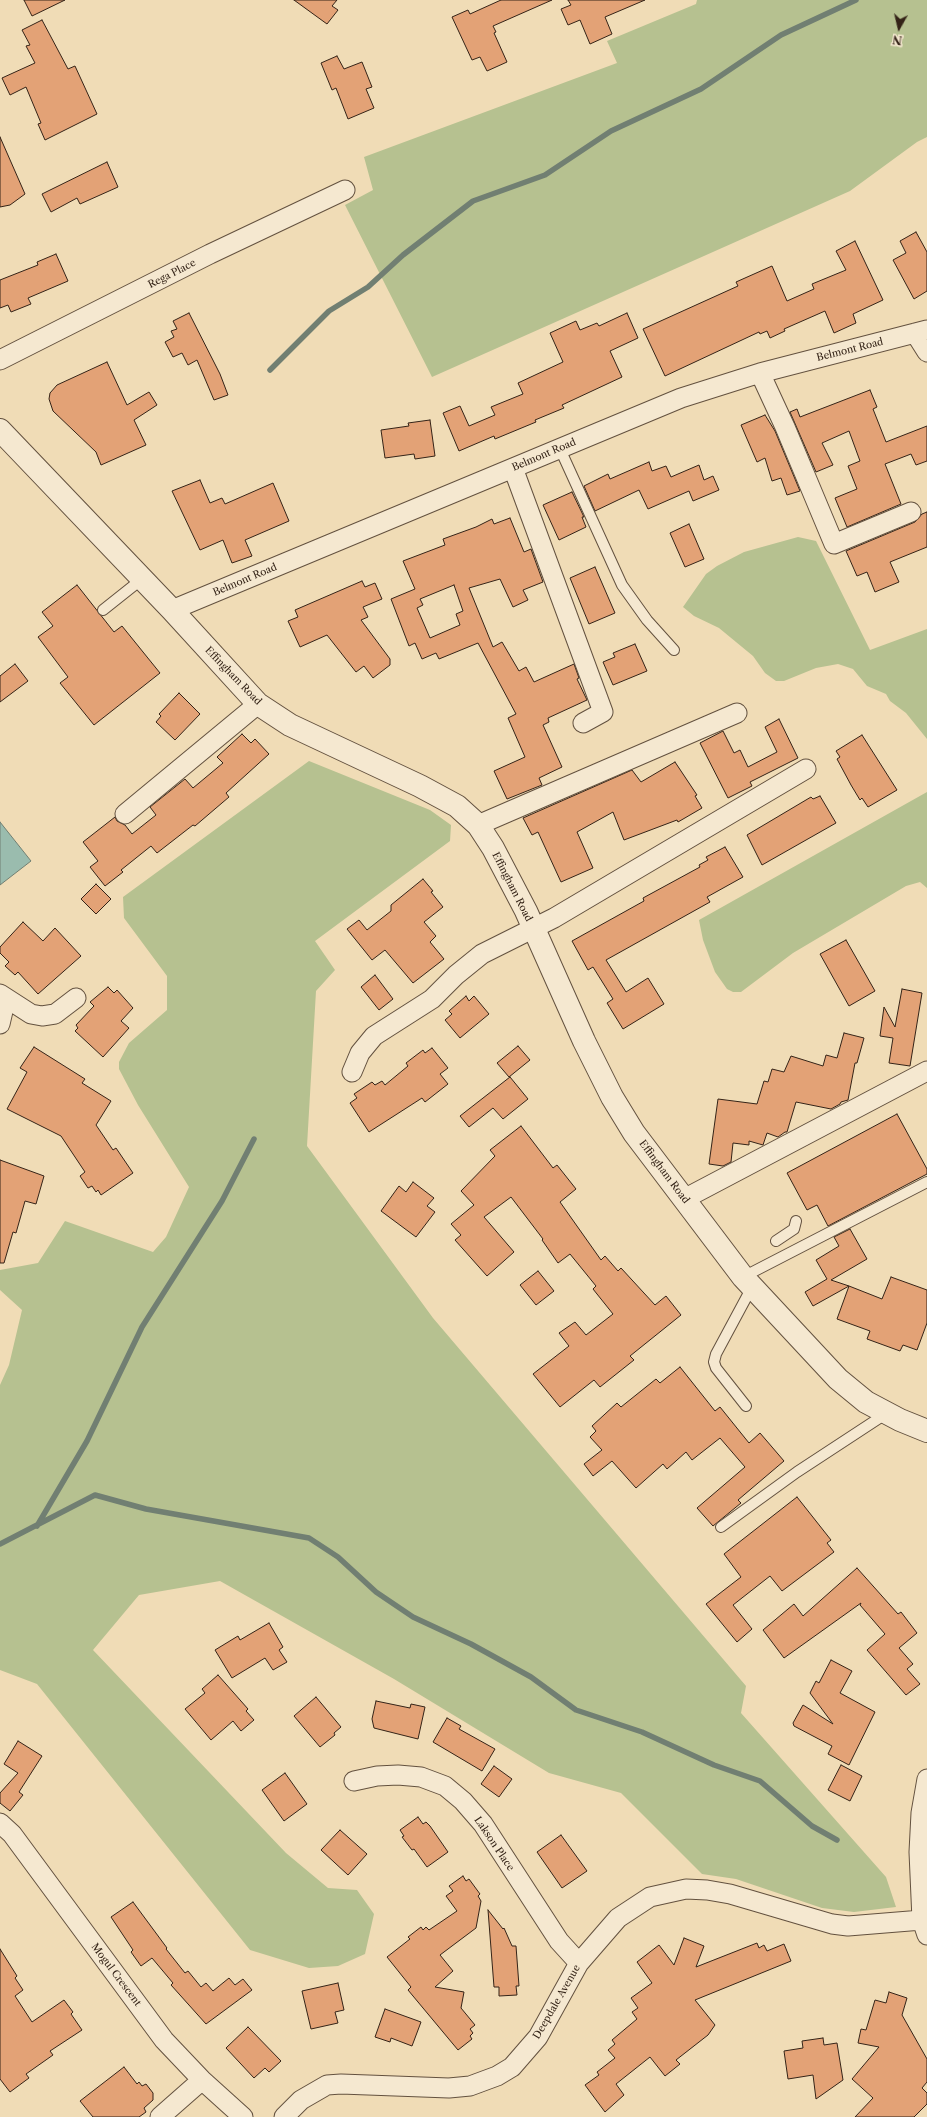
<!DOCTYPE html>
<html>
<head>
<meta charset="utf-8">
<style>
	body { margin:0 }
	#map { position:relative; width:927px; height:2117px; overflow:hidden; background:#f0dcb6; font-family:"Libre Caslon Text",serif }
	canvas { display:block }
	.north { position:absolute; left:879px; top:8px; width:40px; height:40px; -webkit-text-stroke:3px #f5e8d0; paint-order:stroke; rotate:188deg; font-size:11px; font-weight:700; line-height:16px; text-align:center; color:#342317 }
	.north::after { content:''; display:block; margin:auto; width:14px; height:18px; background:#342317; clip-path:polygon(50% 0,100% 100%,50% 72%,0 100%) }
</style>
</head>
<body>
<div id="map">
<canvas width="927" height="2117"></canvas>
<div class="north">N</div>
</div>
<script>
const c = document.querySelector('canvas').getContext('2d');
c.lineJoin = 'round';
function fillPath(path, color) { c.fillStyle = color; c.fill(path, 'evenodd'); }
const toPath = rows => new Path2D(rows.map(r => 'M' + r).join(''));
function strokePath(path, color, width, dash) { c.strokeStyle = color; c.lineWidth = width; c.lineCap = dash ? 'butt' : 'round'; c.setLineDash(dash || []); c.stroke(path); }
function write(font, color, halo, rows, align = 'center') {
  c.font = font + ' "Libre Caslon Text",serif'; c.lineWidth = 3; c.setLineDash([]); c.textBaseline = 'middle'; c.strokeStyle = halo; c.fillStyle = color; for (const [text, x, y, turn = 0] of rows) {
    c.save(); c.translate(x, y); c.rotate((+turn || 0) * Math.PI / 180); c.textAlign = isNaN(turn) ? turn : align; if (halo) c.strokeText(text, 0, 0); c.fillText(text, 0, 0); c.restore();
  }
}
const green = toPath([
	[697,0,927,0,927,137,917,142,850,191,432,377,345,205,373,190,364,157,617,63,607,41,696,4],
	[798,537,816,541,870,650,927,629,927,739,906,713,890,701,886,694,867,686,853,669,838,664,816,668,784,681,776,681,765,673,753,656,719,628,694,616,683,607,706,574,717,566,744,552],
	[309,761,430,810,451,825,450,841,315,941,335,970,316,991,307,1146,433,1318,746,1686,741,1713,886,1877,896,1907,854,1912,822,1908,736,1879,702,1874,621,1793,549,1773,394,1679,220,1581,139,1595,93,1650,286,1853,328,1888,357,1890,374,1914,365,1954,338,1966,309,1968,250,1950,37,1684,0,1670,0,1385,9,1365,22,1310,0,1290,0,1270,38,1263,65,1221,153,1252,166,1237,189,1187,138,1105,119,1069,119,1062,129,1043,167,1010,167,976,124,918,123,897],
	[927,792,927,888,920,882,906,886,793,953,741,992,733,992,727,989,715,972,703,940,699,920]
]);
const water = toPath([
	[0,822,31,861,0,885,0,822]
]);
const stream = toPath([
	[270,370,329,311,368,287,403,255,473,201,545,175,611,131,701,89,781,35,856,0],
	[37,1526,87,1441,142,1327,222,1201,254,1139],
	[0,1544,95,1495,146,1509,309,1538,338,1557,376,1592,413,1617,471,1644,531,1677,576,1710,642,1732,714,1765,760,1781,812,1826,837,1840]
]);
const building = toPath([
	[24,0,65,0,32,16,24,0],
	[294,0,337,0,332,6,338,10,327,24,294,0],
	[501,0,552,0,493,26,496,32,494,33,507,62,487,71,480,57,472,60,452,17,468,10,470,14,501,0],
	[568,0,645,0,605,17,612,34,590,44,580,20,568,25,561,9,571,5,568,0],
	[42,20,68,69,75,66,97,114,45,140,38,124,41,123,26,87,10,95,2,78,35,63,26,46,30,45,22,30,42,20],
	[337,56,344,69,362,62,372,87,366,89,374,108,348,119,336,88,332,90,321,63,337,56],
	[0,137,25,194,10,205,0,207,0,137],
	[107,162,118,187,80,204,77,198,51,212,42,194,107,162],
	[916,232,927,252,927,291,914,299,893,260,906,253,900,241,916,232],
	[855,241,883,300,853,314,856,323,834,333,825,311,784,329,785,331,770,338,767,331,760,334,759,332,665,376,643,329,738,286,736,282,772,266,787,301,814,289,812,284,846,270,836,251,855,241],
	[56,254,68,281,28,298,31,304,11,312,8,305,0,308,0,280,38,265,37,262,56,254],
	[189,313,220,374,228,395,214,400,197,360,188,365,182,353,173,357,165,342,174,337,171,331,177,329,173,321,189,313],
	[627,313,638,338,610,351,622,377,562,405,564,408,535,420,536,422,495,439,494,436,459,451,443,413,460,406,469,426,495,415,491,407,523,394,518,383,563,362,550,333,576,321,580,330,597,323,599,326,627,313],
	[107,362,127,405,149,392,157,405,134,420,146,445,101,465,96,452,53,411,49,399,50,393,57,385,107,362],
	[870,390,877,407,873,409,886,442,927,426,927,461,916,465,911,454,885,464,901,504,847,527,835,498,857,489,848,466,860,461,849,431,822,443,833,465,816,472,790,412,797,409,800,417,870,390],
	[765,415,775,431,800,491,787,495,781,478,772,481,765,458,757,462,741,425,765,415],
	[430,420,435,456,415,459,414,454,385,458,381,430,409,426,408,423,430,420],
	[649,462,652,471,666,466,671,477,699,465,704,480,713,476,719,490,693,501,689,491,648,509,639,490,595,511,584,486,608,474,610,479,649,462],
	[200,480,210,503,222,498,225,504,273,483,289,521,245,540,252,556,232,563,223,540,200,550,172,491,200,480],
	[572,492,584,517,582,517,586,527,559,540,543,505,572,492],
	[927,512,927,547,890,562,899,582,875,592,867,572,857,576,846,551,915,522,922,514,927,512],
	[510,518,524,552,531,549,543,582,523,590,528,600,513,607,500,579,469,588,493,647,502,642,519,671,526,667,534,682,574,664,579,678,577,679,587,700,548,718,549,722,543,725,562,767,539,778,542,785,507,799,494,771,525,757,508,718,516,714,478,643,439,659,436,653,422,659,415,643,409,646,391,599,415,589,403,561,445,545,443,539,476,527,492,519,494,524,510,518],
	[454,585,463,611,456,614,460,625,430,638,417,608,423,605,420,599,454,585],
	[689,524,704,559,685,567,670,533,689,524],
	[595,567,615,613,589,624,570,578,595,567],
	[362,581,365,587,375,583,382,599,363,607,368,617,361,620,390,659,390,665,373,678,364,666,356,672,327,635,300,647,288,621,298,617,295,610,362,581],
	[77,585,114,632,122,626,160,673,94,725,60,683,68,677,38,637,53,626,42,612,77,585],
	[635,644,647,671,613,685,603,662,615,657,613,653,635,644],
	[15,664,28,681,0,702,0,676,15,664],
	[179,693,200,714,175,740,156,722,161,716,159,714,179,693],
	[779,719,798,758,750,782,752,786,728,798,700,743,723,731,734,753,740,750,748,767,777,752,765,727,779,719],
	[242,734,251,743,255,739,269,754,226,793,229,797,195,826,193,825,157,853,151,846,121,870,123,872,105,886,90,867,98,861,83,842,115,817,117,821,125,825,132,834,156,815,150,807,185,779,193,788,223,763,217,757,242,734],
	[862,735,897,790,868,807,862,798,860,800,851,785,837,759,840,757,836,751,862,735],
	[675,762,697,795,695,796,702,808,678,822,677,820,624,840,613,812,577,832,593,868,561,882,538,832,532,835,523,818,632,770,641,782,675,762],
	[820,796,836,823,762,865,747,835,811,797,813,799,820,796],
	[725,847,743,877,707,897,710,902,606,960,626,992,648,978,664,1004,623,1029,607,1003,613,999,593,967,588,970,572,941,644,901,643,898,700,867,699,865,708,860,706,857,725,847],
	[423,879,433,891,431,892,443,907,424,922,436,936,430,942,444,959,413,983,385,950,372,960,347,929,359,920,367,930,391,911,391,905,423,879],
	[96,884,111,899,96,914,81,899,96,884],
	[23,922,43,941,55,928,81,956,38,994,18,972,15,975,5,966,9,962,0,953,0,947,23,922],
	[846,940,875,991,849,1006,820,954,846,940],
	[375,975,393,999,379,1010,361,987,375,975],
	[108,987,114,993,117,990,133,1008,121,1021,129,1028,103,1057,75,1031,78,1028,76,1025,94,1006,90,1002,108,987],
	[902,989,922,993,910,1066,889,1063,893,1038,880,1036,884,1007,895,1027,902,989],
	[466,996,469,1001,474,996,489,1014,460,1038,445,1020,452,1014,449,1011,466,996],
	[844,1033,864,1038,857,1063,855,1063,848,1100,841,1102,840,1104,831,1109,796,1102,787,1132,785,1132,778,1137,767,1133,763,1145,749,1141,749,1145,733,1143,731,1162,723,1166,709,1164,718,1099,757,1104,764,1081,768,1082,772,1069,784,1072,791,1056,823,1066,826,1055,837,1058,844,1033],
	[518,1046,530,1060,509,1077,497,1063,518,1046],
	[34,1047,85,1079,82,1083,111,1101,96,1125,113,1150,116,1148,133,1173,101,1195,98,1190,96,1192,92,1186,88,1188,80,1176,85,1172,61,1136,7,1109,27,1072,20,1068,34,1047],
	[432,1048,448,1068,440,1074,448,1084,425,1102,422,1098,369,1132,350,1103,357,1098,354,1094,372,1082,375,1085,382,1081,385,1085,408,1066,406,1063,423,1050,425,1053,432,1048],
	[510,1077,528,1099,503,1119,493,1108,469,1127,460,1116,510,1077],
	[897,1114,927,1169,927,1174,828,1226,817,1205,807,1210,787,1173,897,1114],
	[521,1126,553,1168,557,1165,576,1189,560,1202,601,1260,605,1256,618,1271,621,1268,655,1305,666,1296,681,1315,630,1356,634,1360,600,1387,594,1380,560,1407,533,1374,569,1346,559,1333,575,1322,586,1335,613,1314,593,1289,596,1286,570,1254,558,1263,542,1240,543,1239,511,1197,484,1217,514,1252,487,1276,455,1240,461,1235,451,1224,474,1205,461,1191,495,1156,490,1150,521,1126],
	[0,1160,44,1176,36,1204,25,1201,16,1233,13,1232,4,1263,0,1263,0,1160],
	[413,1182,434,1198,427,1206,435,1212,416,1237,381,1211,399,1186,406,1192,413,1182],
	[850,1229,867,1259,831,1280,849,1286,813,1306,805,1292,827,1279,816,1260,839,1246,834,1237,850,1229],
	[538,1271,554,1291,536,1305,520,1285,538,1271],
	[891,1277,927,1290,927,1323,917,1350,903,1345,900,1351,867,1339,870,1331,837,1319,849,1286,882,1299,891,1277],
	[680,1367,715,1411,720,1407,749,1443,760,1433,784,1461,738,1500,741,1503,713,1526,697,1508,745,1467,720,1438,692,1460,686,1452,667,1469,663,1464,636,1488,612,1461,593,1476,584,1464,602,1450,590,1437,596,1431,592,1426,617,1403,621,1407,656,1379,660,1383,680,1367],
	[797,1497,831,1540,827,1543,834,1552,782,1591,770,1576,733,1605,752,1629,737,1642,706,1604,741,1577,724,1554,797,1497],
	[857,1568,898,1614,901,1612,917,1633,899,1648,913,1664,907,1669,920,1684,906,1695,867,1650,885,1634,860,1605,861,1603,784,1658,763,1630,794,1604,803,1616,857,1568],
	[269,1623,283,1647,279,1650,287,1662,273,1670,265,1658,232,1678,215,1650,238,1636,240,1640,269,1623],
	[831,1660,852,1671,840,1693,875,1712,849,1765,828,1754,832,1746,794,1726,793,1723,803,1705,833,1724,810,1693,816,1681,819,1683,831,1660],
	[218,1675,248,1709,246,1711,254,1720,241,1731,233,1721,211,1740,185,1709,205,1693,202,1689,218,1675],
	[316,1697,341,1727,334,1733,335,1735,320,1747,294,1716,316,1697],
	[376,1701,410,1708,411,1704,425,1707,418,1739,374,1728,372,1719,376,1701],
	[447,1718,461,1726,459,1729,495,1749,482,1771,433,1742,447,1718],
	[18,1741,42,1756,19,1792,23,1795,10,1811,0,1803,0,1793,18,1773,4,1764,18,1741],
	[841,1765,862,1776,850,1801,828,1790,841,1765],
	[494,1766,512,1779,499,1797,481,1784,494,1766],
	[285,1773,307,1804,284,1821,262,1790,285,1773],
	[418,1817,423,1824,426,1822,430,1826,448,1852,427,1867,414,1849,412,1850,402,1837,404,1836,400,1830,418,1817],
	[340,1830,367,1854,348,1875,321,1850,340,1830],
	[561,1835,587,1871,562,1888,537,1852,561,1835],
	[463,1876,466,1881,469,1879,480,1894,478,1896,481,1901,476,1928,440,1955,453,1971,435,1987,464,1992,461,2008,475,2025,470,2029,473,2033,470,2036,472,2039,458,2050,408,1990,411,1987,387,1957,410,1939,408,1937,421,1927,423,1930,426,1927,429,1930,457,1911,446,1896,453,1891,449,1886,463,1876],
	[133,1902,167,1948,166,1949,185,1973,188,1971,201,1987,206,1983,213,1991,229,1978,235,1985,243,1979,252,1990,206,2024,171,1985,173,1983,152,1958,141,1966,131,1952,133,1950,111,1917,133,1902],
	[488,1910,503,1929,504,1928,512,1946,516,1946,519,1986,516,1986,517,1995,499,1996,499,1987,494,1987,488,1910],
	[684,1938,704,1946,696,1967,757,1943,759,1948,764,1945,767,1951,784,1944,791,1961,695,2000,715,2025,708,2035,676,2060,680,2064,665,2076,650,2057,616,2084,624,2095,605,2112,585,2085,599,2075,597,2072,615,2058,608,2050,615,2044,612,2040,637,2019,632,2012,638,2008,631,1998,652,1983,637,1962,659,1945,674,1965,684,1938],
	[0,1949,17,1976,15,1978,23,1990,15,1996,32,2022,64,2000,73,2012,71,2014,82,2030,50,2051,53,2055,26,2074,29,2078,10,2092,0,2079,0,1949],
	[338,1983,344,2010,335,2012,338,2023,311,2029,302,1991,338,1983],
	[889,1992,907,1998,902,2015,927,2059,927,2082,922,2088,927,2093,927,2104,914,2117,855,2117,873,2098,852,2079,879,2047,858,2043,861,2029,866,2030,875,2000,886,2003,889,1992],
	[385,2009,421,2022,412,2046,391,2038,390,2042,375,2037,385,2009],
	[248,2027,281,2061,269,2072,265,2068,254,2078,226,2048,248,2027],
	[823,2038,824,2045,837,2043,843,2080,816,2099,813,2075,788,2079,784,2051,803,2048,802,2041,823,2038],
	[124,2067,137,2084,139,2082,142,2086,146,2084,153,2093,153,2100,144,2108,146,2112,139,2117,93,2117,80,2101,124,2067]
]);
const service = toPath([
	[560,449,622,585,647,620,674,650],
	[103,610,142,579],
	[776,1241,794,1229,796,1221],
	[743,1277,927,1182],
	[746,1406,716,1368,714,1362,716,1354,752,1287],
	[721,1527,797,1472,887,1413]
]);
const minor = toPath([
	[915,333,927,352],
	[0,360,210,254,345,190],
	[760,373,785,427,834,544,911,512],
	[513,468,603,712,583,723],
	[172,610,681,398,760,373,927,330],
	[125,814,258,704],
	[478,825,737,713],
	[0,994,31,1014,42,1016,55,1014,76,998],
	[0,1024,6,998],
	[352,1072,360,1053,374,1036,432,999,456,975,482,954,554,918,806,769],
	[684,1199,927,1071],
	[927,1779,921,1813,919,1852,922,1920,927,1935],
	[354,1781,377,1776,398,1775,421,1777,445,1786,463,1801,483,1824,559,1941,579,1963],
	[0,1823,12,1834,164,2040,202,2080,243,2117],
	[160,2117,202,2080],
	[284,2117,301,2100,327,2085,341,2084,449,2088,470,2086,497,2076,512,2067,538,2037,579,1963,618,1918,650,1897,686,1889,707,1890,730,1894,832,1924,848,1926,922,1920]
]);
const tertiary = toPath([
	[0,430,172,610,258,704,290,725,420,786,457,806,478,825,493,848,526,911,584,1041,612,1097,634,1133,684,1199,743,1277,838,1379,866,1402,900,1420,927,1431]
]);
const streetNames = [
	["Rega Place",172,274,-27],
	["Belmont Road",850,350,-14],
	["Belmont Road",544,455,-23],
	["Belmont Road",245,580,-23],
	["Effingham Road",233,676,46],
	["Effingham Road",512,887,63],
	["Effingham Road",664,1172,53],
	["Lakson Place",494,1844,56],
	["Mogul Crescent",116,1975,53],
	["Deepdale Avenue",557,2002,-60]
];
fillPath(green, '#b6c190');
fillPath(water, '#9abcae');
strokePath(water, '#717f72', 1);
strokePath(stream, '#717f72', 5.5);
fillPath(building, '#e3a276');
strokePath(building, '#342317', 1);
strokePath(service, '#63513f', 12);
strokePath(minor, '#63513f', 21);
strokePath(tertiary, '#63513f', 24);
strokePath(service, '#f5e8d0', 10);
strokePath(minor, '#f5e8d0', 19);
strokePath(tertiary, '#f5e8d0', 22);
write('10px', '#342317', '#f5e8d0', streetNames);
</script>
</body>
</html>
